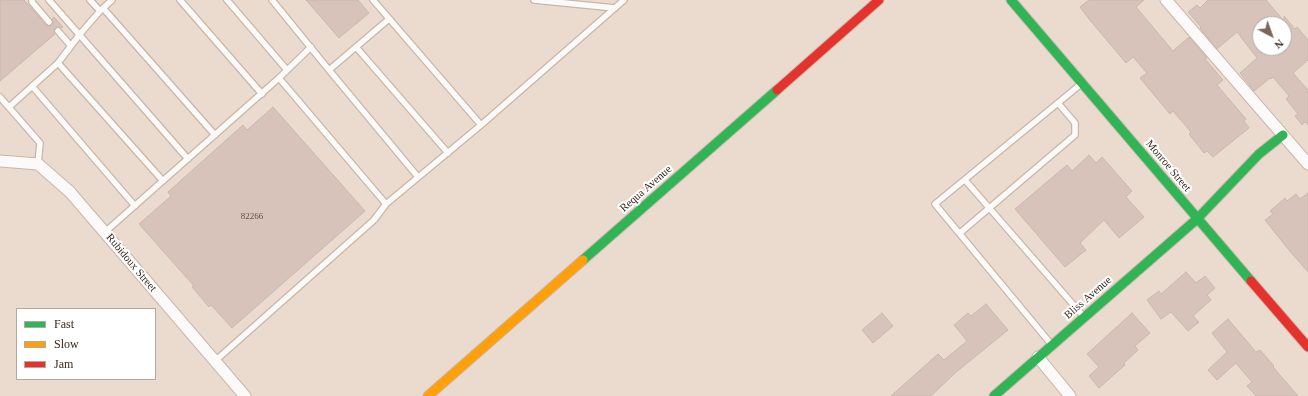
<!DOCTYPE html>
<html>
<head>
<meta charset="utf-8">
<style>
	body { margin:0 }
	#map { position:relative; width:1308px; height:396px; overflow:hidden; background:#ebdbcf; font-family:Georgia,serif }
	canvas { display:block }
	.legend { position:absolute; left:16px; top:308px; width:140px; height:72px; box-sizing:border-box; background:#fff; border:1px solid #b0a9a3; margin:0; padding:5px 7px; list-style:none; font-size:12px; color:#3a2718 }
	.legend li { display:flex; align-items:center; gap:8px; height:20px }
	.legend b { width:20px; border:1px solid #b0a9a3 }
	.north { position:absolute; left:1252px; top:16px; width:40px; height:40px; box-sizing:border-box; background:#fff; border:1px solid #b0a9a3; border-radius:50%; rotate:139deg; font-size:11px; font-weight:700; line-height:16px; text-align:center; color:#3a2718 }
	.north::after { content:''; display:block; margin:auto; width:14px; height:18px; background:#786658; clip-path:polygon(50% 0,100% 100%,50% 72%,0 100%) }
</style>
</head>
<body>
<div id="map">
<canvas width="1308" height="396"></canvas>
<ul class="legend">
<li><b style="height:5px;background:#30b455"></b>Fast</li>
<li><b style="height:5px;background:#ff9f0a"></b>Slow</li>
<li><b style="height:5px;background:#e5322d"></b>Jam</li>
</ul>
<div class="north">N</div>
</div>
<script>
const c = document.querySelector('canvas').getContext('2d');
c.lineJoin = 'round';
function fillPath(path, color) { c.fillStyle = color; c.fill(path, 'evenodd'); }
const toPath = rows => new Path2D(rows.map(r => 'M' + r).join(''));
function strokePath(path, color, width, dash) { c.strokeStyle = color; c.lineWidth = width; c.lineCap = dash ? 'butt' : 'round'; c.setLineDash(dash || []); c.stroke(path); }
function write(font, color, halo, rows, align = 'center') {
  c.font = font + ' Georgia,serif'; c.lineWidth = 4; c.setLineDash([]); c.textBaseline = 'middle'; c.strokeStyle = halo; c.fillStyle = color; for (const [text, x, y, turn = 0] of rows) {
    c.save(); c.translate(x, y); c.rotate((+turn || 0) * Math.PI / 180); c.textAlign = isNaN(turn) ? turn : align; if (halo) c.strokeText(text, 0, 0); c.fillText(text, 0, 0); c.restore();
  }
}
const building = toPath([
	[0,0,24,0,46,25,49,26,52,25,53,22,52,19,54,17,63,27,61,28,59,27,56,28,54,30,55,34,0,81,0,0],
	[306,0,358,0,369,13,339,38,306,0],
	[1089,0,1144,0,1136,7,1173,51,1189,37,1207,58,1205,59,1223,80,1217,85,1246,119,1244,121,1249,128,1213,157,1207,151,1204,153,1189,134,1191,132,1173,111,1170,114,1140,78,1147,73,1133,57,1126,63,1089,19,1080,7,1089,0],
	[1208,0,1266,0,1284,21,1284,16,1295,29,1297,27,1308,40,1308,60,1293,73,1308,90,1308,125,1305,122,1302,125,1295,116,1298,114,1286,99,1289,96,1273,77,1271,79,1270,78,1254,91,1240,73,1257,58,1237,32,1217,49,1200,28,1201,27,1188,12,1197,5,1200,8,1208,0],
	[1260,24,1284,24,1284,48,1260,48,1260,24],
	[273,107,365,211,232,328,211,305,209,307,192,287,194,286,139,224,171,196,168,192,243,125,247,130,273,107],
	[1089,155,1096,163,1102,157,1132,191,1126,197,1144,217,1119,238,1104,220,1080,243,1086,250,1065,267,1015,209,1067,165,1072,171,1089,155],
	[1308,193,1308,272,1288,249,1265,220,1273,214,1270,211,1285,198,1287,201,1296,194,1300,199,1308,193],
	[1186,272,1196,283,1205,276,1215,288,1207,295,1211,300,1193,316,1199,322,1188,331,1171,312,1161,319,1147,300,1159,291,1161,294,1186,272],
	[986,304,1008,330,955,373,931,396,891,396,938,354,944,360,967,341,954,325,968,313,971,316,986,304],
	[882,313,893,326,873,343,862,330,882,313],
	[1132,313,1150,333,1135,346,1138,350,1124,363,1125,365,1099,388,1089,376,1099,367,1087,354,1132,313],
	[1228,319,1256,352,1260,350,1274,366,1273,367,1298,396,1256,396,1247,386,1252,382,1236,363,1217,380,1208,370,1227,352,1212,333,1228,319]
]);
const lane = toPath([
	[32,0,32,2,49,22],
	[49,0,188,159],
	[90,0,100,11],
	[180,0,262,94],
	[227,0,287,70],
	[272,0,329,70,389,19],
	[534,0,615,8],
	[103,8,215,135],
	[58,31,71,46],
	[311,47,279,78,386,204,481,125,373,0],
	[356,47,448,153],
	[58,63,163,181],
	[329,70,418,177],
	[32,86,135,206],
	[0,97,40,143,38,164],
	[9,107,58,63,80,34,100,11,112,0],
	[481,125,624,0],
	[965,180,1084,317],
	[105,232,279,78],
	[960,233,1075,135,1075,123,1058,103],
	[1051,344,935,204,1081,84],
	[215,361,374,220,386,204]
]);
const street = toPath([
	[1166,0,1308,164],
	[0,161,38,164,70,192,245,396],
	[1038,357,1070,396]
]);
const fast = toPath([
	[1011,0,1251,281],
	[583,260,777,90],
	[994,396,1197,219,1259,154,1283,135]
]);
const slow = toPath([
	[428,396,583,260]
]);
const jam = toPath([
	[777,90,879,0],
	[1251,281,1308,347]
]);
const numberNames = [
	["82266",252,217]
];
const streetNames = [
	["Monroe Street",1168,166,50],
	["Requa Avenue",646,189,-41],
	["Rubidoux Street",131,263,50],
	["Bliss Avenue",1088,298,-41]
];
fillPath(building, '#d7c3b9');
strokePath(building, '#cab7ae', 1);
strokePath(lane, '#c7b7aa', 8);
strokePath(street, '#c7b7aa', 13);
strokePath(fast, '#c7b7aa', 11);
strokePath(slow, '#c7b7aa', 11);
strokePath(jam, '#c7b7aa', 11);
strokePath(lane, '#fcfaf8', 5.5);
strokePath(street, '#fcfaf8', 11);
strokePath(fast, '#30b455', 9);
strokePath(slow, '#ff9f0a', 9);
strokePath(jam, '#e5322d', 9);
write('9px', '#645043', null, numberNames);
write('11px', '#3a2718', '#fff', streetNames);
</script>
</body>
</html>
